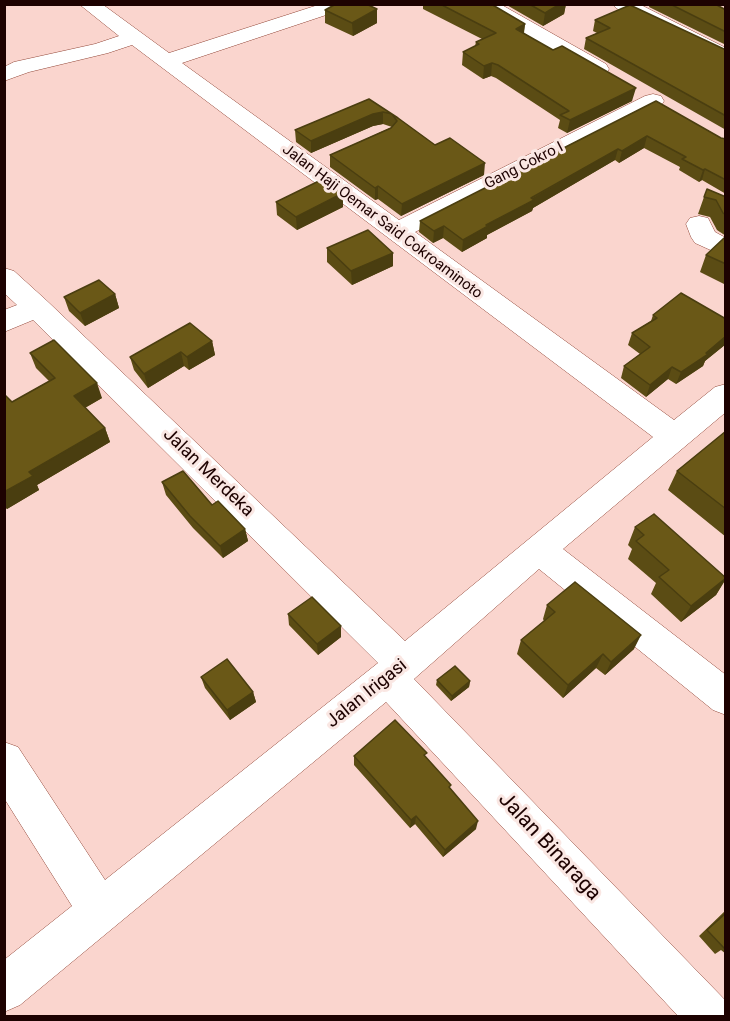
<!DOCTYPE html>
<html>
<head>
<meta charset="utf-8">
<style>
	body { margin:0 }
	#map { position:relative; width:730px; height:1021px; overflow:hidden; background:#fad5ce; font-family:Roboto,sans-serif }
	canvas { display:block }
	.frame { position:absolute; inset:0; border:6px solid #1d0201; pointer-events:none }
</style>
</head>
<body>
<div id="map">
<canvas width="730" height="1021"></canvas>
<div class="frame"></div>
</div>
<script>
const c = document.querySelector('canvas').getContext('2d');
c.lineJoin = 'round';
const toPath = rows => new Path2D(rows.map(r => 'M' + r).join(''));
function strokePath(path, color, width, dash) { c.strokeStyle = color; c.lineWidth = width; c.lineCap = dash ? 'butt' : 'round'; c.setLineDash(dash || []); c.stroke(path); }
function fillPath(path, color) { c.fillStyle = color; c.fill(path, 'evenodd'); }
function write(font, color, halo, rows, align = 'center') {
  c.font = font + ' Roboto,sans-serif'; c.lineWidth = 6; c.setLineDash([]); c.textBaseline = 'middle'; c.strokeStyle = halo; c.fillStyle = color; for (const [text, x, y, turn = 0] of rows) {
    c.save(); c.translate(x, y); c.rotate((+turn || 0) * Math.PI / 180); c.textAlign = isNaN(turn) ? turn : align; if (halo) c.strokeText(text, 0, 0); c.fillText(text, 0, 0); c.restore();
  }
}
const minor = toPath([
	[79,4,102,4,169,53,318,5,361,4,358,8,329,14,182,63,399,220,645,96,653,94,661,96,664,101,661,106,415,232,674,420,715,387,726,384,726,412,563,549,726,675,726,715,713,710,539,569,414,679,725,1000,726,1016,678,1016,386,702,20,1005,4,1012,4,960,72,906,4,798,4,742,18,747,105,880,378,663,33,320,4,332,4,310,17,305,4,293,4,268,14,271,46,300,405,641,653,437,132,45,108,53,29,72,4,81,4,67,14,62,95,44,119,36,79,4],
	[475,4,500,4,606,64,609,69,606,74,598,75,590,74,478,8,475,4],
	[613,4,639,4,726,48,726,63,616,8,613,4],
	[699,216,708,218,715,232,726,238,726,257,695,243,691,237,686,224,690,218,699,216]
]);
const wall = toPath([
	[423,4,491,4,525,24,524,33,632,101,567,133,558,128,560,120,496,78,491,76,483,79,462,65,463,52,475,46,476,42,482,39,423,9],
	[505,4,566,4,564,14,543,26],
	[650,4,715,4,726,10,726,45,649,7],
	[325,10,377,23,353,36,325,23],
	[595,20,726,50,726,130,584,49,586,38,597,33,593,31],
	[369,99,398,118,435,145,484,175,401,216,378,199,375,200,330,167,330,155,392,127,383,124,373,126,311,153,296,142,295,130],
	[656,101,721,138,726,139,726,194,702,180,699,182,679,170,680,167,644,148,619,163,615,160,533,208,532,211,487,235,487,238,462,252,443,238,433,243,419,232,420,221],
	[343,193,343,207,297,230,277,215,276,202],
	[704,197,726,197,726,236,717,230,710,217,698,214],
	[726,239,726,285,700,272,706,255],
	[327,248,393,266,352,285,327,262],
	[115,294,119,308,85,326,69,311,64,297],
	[653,315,726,319,726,344,705,361,703,366,676,384,668,379,646,397,621,378,624,366,640,354,628,345,632,333,651,321],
	[212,341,215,355,189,370,184,366,148,388,134,370,130,357],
	[30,353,102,398,85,408,105,428,110,442,37,485,39,490,7,509,4,506,4,394,12,402,49,381,36,368],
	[726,431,726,537,668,490,677,471],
	[162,482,212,505,245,529,248,541,223,558,193,528,166,495],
	[635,527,726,579,716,595,681,622,651,594,656,583,628,559,632,549,628,545],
	[547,605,634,649,605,675,596,668,563,698,517,654,521,640,544,621,543,619],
	[288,614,341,626,341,637,318,655,289,625],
	[201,677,253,692,256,702,230,720,205,688],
	[437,680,470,681,469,687,451,701,436,685],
	[354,756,426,757,451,789,476,829,443,857,415,824,410,828,354,765],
	[726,910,726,954,721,950,715,954,699,936]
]);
const shadedWall = toPath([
	[560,4,566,4,564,14,543,26,545,13],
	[377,9,377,23,353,36,352,23],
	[525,24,523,37,516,29],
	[492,63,491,76,483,79,484,66],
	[636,88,632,101,567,133,570,120],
	[383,112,383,124,373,126,311,153,311,141,373,114],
	[647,136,644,148,619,163,622,151],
	[618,149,615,160,533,208,532,211,487,235,487,238,462,252,463,240,486,225],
	[485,163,484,175,401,216,402,204],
	[705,169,702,180,699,182,703,170],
	[378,186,378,199,375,200,375,188],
	[343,193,343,207,297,230,296,217],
	[444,226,443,238,433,243,434,231],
	[393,253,393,266,352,285,351,271],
	[115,294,119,308,85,326,80,313],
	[726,336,726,344,705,361,703,366,676,384,681,372],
	[212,341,215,355,189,370,187,357],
	[181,352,184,366,148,388,144,374],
	[672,367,668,379,646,397,650,385],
	[97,383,102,398,79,411,74,396],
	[105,428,110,442,37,485,39,490,7,509,4,505,4,492,29,472],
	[245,529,248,541,223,558,220,546],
	[726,578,716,595,681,622,691,606],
	[341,626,341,637,318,655,317,644],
	[641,635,634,649,605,675,611,662],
	[603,654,596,668,563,698,568,685],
	[470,681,469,687,451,701,452,696],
	[253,692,256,702,230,720,227,710],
	[416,816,415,824,410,828,411,820],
	[478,821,476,829,443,857,445,850]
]);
const building = toPath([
	[336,4,366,4,377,9,352,23,325,10,336,4],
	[440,4,491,4,525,24,516,29,553,50,562,46,636,88,570,120,560,115,569,111,498,65,492,63,484,66,463,52,479,44,476,42,496,33,440,4],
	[529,4,560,4,545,13,529,4],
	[670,4,715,4,726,10,726,32,670,4],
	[630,5,726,50,726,116,586,38,610,28,595,20,630,5],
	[369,99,398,118,435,145,450,138,485,163,402,204,378,186,375,188,330,155,391,128,397,121,392,114,383,112,373,114,311,141,295,130,369,99],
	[656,101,721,138,726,139,726,180,705,169,703,170,682,159,686,157,647,136,622,151,618,149,531,198,534,200,486,225,488,226,463,240,444,226,434,231,420,221,656,101],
	[323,179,343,193,296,217,276,202,323,179],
	[707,189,726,197,726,215,723,213,716,200,704,197,707,189],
	[368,230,393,253,351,271,327,248,368,230],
	[724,238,726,239,726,264,706,255,724,238],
	[99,280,115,294,80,313,64,297,99,280],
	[681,293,726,319,726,336,706,353,708,354,681,372,672,367,650,385,624,366,650,347,632,333,657,318,653,315,681,293],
	[190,323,212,341,187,357,181,352,144,374,130,357,190,323],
	[54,340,97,383,74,396,105,428,29,472,33,476,4,492,4,394,12,402,55,378,30,353,54,340],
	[726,431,726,509,677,471,726,431],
	[183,471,212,505,218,501,245,529,220,546,190,516,162,482,183,471],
	[654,514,726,578,691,606,659,577,669,570,636,541,644,535,635,527,654,514],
	[575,582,641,635,611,662,603,654,568,685,521,640,555,612,547,605,575,582],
	[312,597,341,626,317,644,288,614,312,597],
	[227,659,253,692,227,710,201,677,227,659],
	[455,666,470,681,452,696,437,680,455,666],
	[395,720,427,753,424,755,451,785,449,787,478,821,445,850,416,816,411,820,354,756,395,720],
	[726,913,726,946,724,948,707,930,726,913]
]);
const farStreetnames = [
	["Gang Cokro I",524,166,-27],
	["Jalan Haji Oemar Said Cokroaminoto",382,222,37]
];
const streetNames = [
	["Jalan Merdeka",208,473,44],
	["Jalan Irigasi",367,694,-39]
];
const nearStreetnames = [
	["Jalan Binaraga",549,847,47]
];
strokePath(minor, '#924738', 1);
fillPath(minor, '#fff');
fillPath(wall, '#5b4c14');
fillPath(shadedWall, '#4a3e10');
fillPath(building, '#6a5817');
strokePath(building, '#4a3e10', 1.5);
write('15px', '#1d0201', '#fae7e3', farStreetnames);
write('18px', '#1d0201', '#fae7e3', streetNames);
write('21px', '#1d0201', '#fae7e3', nearStreetnames);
</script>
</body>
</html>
